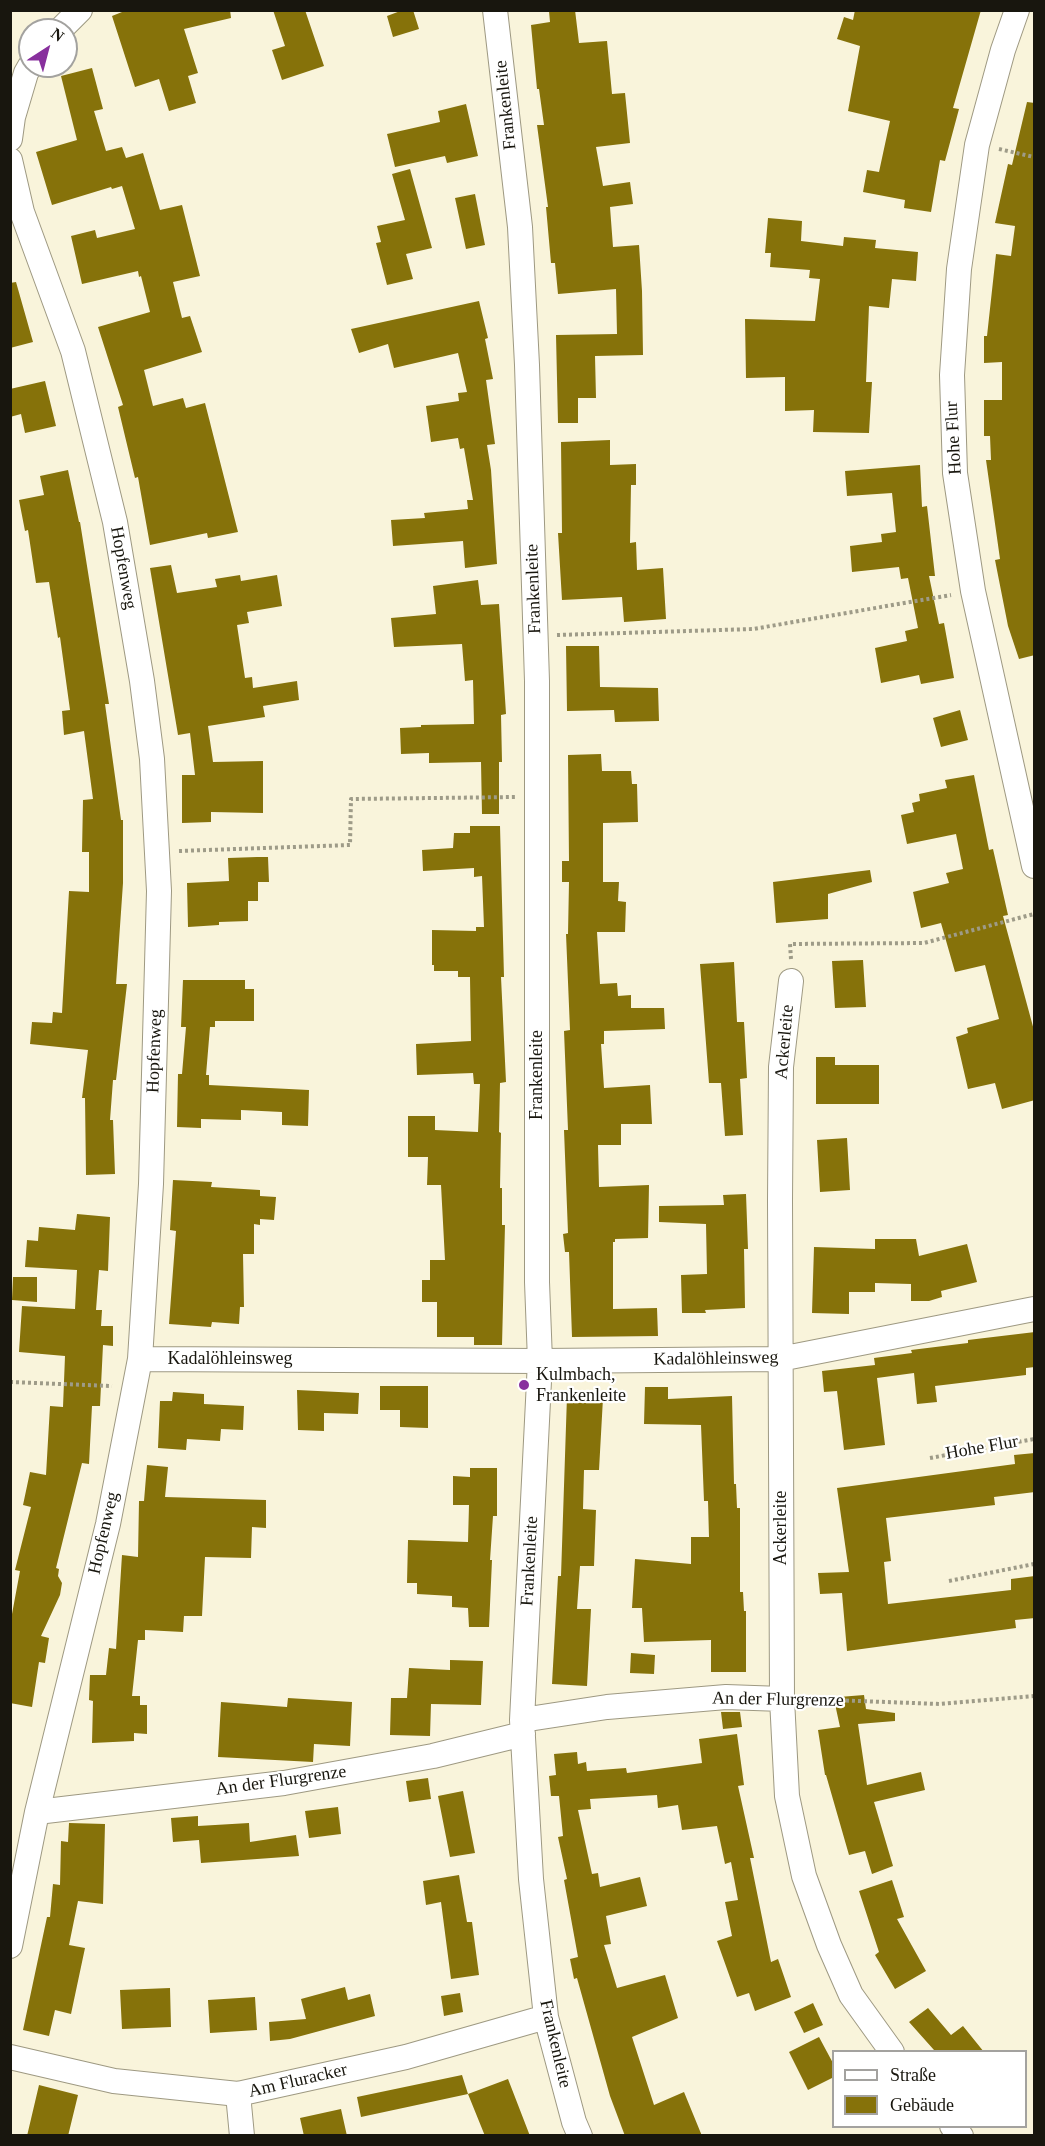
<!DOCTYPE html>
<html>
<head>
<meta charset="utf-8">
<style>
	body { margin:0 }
	#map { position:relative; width:1045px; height:2146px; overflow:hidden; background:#f9f4db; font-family:Georgia,serif }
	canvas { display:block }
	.frame { position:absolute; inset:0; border:12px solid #18160e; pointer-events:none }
	.legend { position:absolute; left:832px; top:2050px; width:195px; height:78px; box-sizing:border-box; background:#fff; border:2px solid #a3a29f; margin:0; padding:8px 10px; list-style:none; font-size:18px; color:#18160e }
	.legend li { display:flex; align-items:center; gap:12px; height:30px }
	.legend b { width:30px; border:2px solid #a3a29f }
	.north { position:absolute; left:18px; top:18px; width:60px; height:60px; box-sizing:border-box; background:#fff; border:2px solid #a3a29f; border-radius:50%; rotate:36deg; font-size:16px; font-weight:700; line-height:24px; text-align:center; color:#18160e }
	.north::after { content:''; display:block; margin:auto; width:21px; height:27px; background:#88309d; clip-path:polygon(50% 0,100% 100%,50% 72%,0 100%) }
</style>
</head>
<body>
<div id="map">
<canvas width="1045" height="2146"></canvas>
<div class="frame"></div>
<ul class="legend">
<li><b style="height:8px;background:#fff"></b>Straße</li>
<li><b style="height:16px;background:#86720a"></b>Gebäude</li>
</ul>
<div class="north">N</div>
</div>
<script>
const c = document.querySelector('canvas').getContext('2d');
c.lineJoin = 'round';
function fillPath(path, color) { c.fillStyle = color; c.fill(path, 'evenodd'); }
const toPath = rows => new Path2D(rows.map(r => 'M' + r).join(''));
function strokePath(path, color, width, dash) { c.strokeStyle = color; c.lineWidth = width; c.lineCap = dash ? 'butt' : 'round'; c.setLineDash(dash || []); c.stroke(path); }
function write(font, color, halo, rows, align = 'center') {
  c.font = font + ' Georgia,serif'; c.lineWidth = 4.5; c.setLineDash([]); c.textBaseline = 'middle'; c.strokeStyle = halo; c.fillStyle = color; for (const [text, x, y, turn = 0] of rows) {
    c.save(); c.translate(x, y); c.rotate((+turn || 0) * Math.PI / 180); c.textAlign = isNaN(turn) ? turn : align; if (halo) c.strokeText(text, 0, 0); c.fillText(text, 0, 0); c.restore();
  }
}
const building = toPath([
	[127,10,230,10,231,18,184,29,198,73,188,76,196,103,169,111,159,79,135,87,112,16],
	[273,10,305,10,324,66,282,80,272,50,285,46],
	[403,10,413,10,419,29,393,37,387,16],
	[575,10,579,43,607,41,612,94,625,93,630,143,596,147,603,186,630,182,633,204,610,207,613,247,639,245,642,291,643,355,595,356,596,398,578,398,578,423,558,423,556,335,617,334,616,289,558,294,555,263,551,263,546,207,548,207,537,125,544,125,539,89,537,89,531,25,550,22,549,11],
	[855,10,981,10,953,108,959,109,945,161,940,160,931,212,904,208,905,200,863,192,867,170,879,172,890,121,848,111,860,46,837,39,844,17,853,20],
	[92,68,103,109,94,111,106,151,122,147,126,158,143,153,160,210,182,205,200,276,173,282,182,318,190,316,202,352,144,370,153,406,183,398,186,408,205,403,238,532,208,538,207,533,150,545,138,477,135,478,118,407,123,405,98,327,150,312,141,276,139,277,138,271,82,284,71,236,95,230,97,238,135,229,122,186,112,189,111,187,52,205,36,152,77,140,61,76],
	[1027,102,1035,103,1035,655,1019,659,1008,626,995,560,1000,559,986,460,991,460,990,436,984,436,984,400,1002,400,1002,362,984,363,984,336,987,336,996,254,1011,256,1015,226,995,223,1008,164,1012,165],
	[466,104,478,156,447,163,445,156,395,167,387,134,440,122,438,111],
	[410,169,432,248,406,254,413,279,387,285,376,243,381,242,377,226,405,220,392,174],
	[475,194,485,245,466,249,455,198],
	[768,218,802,221,801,241,843,246,844,237,876,240,875,248,918,252,916,281,892,279,889,308,869,306,866,382,872,382,869,433,813,432,814,410,785,411,785,377,746,378,745,319,815,321,820,279,809,278,810,270,770,267,771,253,765,253],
	[16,282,33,342,10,348,10,283],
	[479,301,488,338,485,339,493,379,486,380,495,444,487,445,491,470,497,564,465,568,463,541,393,546,391,520,425,518,424,513,468,509,467,500,473,500,464,448,460,449,458,438,431,442,426,406,459,401,458,393,467,392,458,353,394,368,388,344,359,353,351,329],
	[45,381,56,426,25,433,21,414,10,417,10,389],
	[610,440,610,465,636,464,636,485,631,485,630,543,636,542,637,570,663,568,666,619,624,622,622,597,562,600,558,533,562,533,561,442],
	[920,465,922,507,927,506,935,576,929,576,939,624,944,623,954,678,921,684,919,675,881,683,875,648,907,641,905,631,918,628,908,578,901,579,899,567,852,572,850,546,882,542,881,534,896,532,892,493,847,496,845,471],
	[68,470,79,522,80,522,109,704,105,704,121,820,123,820,123,883,116,984,127,984,116,1080,113,1080,110,1120,113,1120,115,1174,86,1175,85,1098,82,1098,88,1050,30,1044,32,1022,52,1023,53,1012,62,1013,69,891,89,892,89,852,82,852,83,800,93,799,84,731,64,735,62,711,70,710,60,637,58,638,49,582,36,583,28,530,25,531,19,500,44,495,40,476],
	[171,565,177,593,217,587,215,579,240,575,241,581,277,575,282,606,247,612,249,623,237,625,245,678,252,677,253,688,297,681,299,700,263,706,265,717,208,726,213,762,263,761,263,813,211,812,211,822,182,823,182,775,195,775,190,733,178,735,150,568],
	[478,580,481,605,499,604,506,714,501,715,502,762,499,762,499,814,482,814,481,762,429,763,429,753,401,754,400,728,421,727,421,725,474,724,473,680,465,681,462,644,394,647,391,618,436,614,433,586],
	[566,646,599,646,600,687,658,688,659,721,615,722,614,710,567,711],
	[960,710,968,740,941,747,933,718],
	[601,754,602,771,631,771,632,784,637,784,638,822,603,823,603,882,619,882,618,901,626,902,625,932,597,932,600,984,617,983,618,996,631,995,631,1008,664,1008,665,1029,604,1031,604,1044,601,1044,604,1088,650,1085,652,1124,621,1124,621,1145,598,1145,599,1187,649,1185,648,1238,615,1239,615,1242,613,1242,613,1309,657,1308,658,1336,572,1337,569,1252,565,1252,563,1234,568,1233,564,1130,568,1130,564,1031,570,1030,566,934,568,934,569,882,562,882,562,861,569,861,568,755],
	[974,775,989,850,993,849,1008,915,1003,916,1035,1034,1035,1100,1002,1109,995,1083,968,1089,956,1037,968,1033,967,1028,999,1019,985,965,955,972,941,923,921,928,913,892,949,883,946,873,963,869,956,834,907,844,901,815,914,812,912,803,920,801,919,794,947,788,945,780],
	[470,826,500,826,504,977,501,977,506,1082,500,1083,499,1132,501,1133,500,1188,502,1188,502,1225,505,1225,502,1345,474,1345,474,1337,437,1337,437,1302,422,1302,422,1280,430,1280,430,1260,445,1260,441,1185,427,1185,428,1157,408,1157,408,1116,435,1116,435,1130,478,1132,480,1084,474,1084,473,1073,417,1075,416,1044,471,1041,470,977,458,977,458,971,434,971,434,965,432,965,432,930,476,931,476,927,484,927,482,876,474,877,474,868,423,871,422,850,453,848,454,833,470,833],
	[257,857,268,857,269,882,258,882,258,901,248,901,248,921,219,922,219,925,188,927,187,883,229,881,228,858],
	[870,870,872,882,828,894,828,919,776,923,773,882],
	[863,960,866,1007,835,1008,832,961],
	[734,962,737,1022,744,1022,747,1078,740,1079,743,1135,725,1136,721,1083,709,1083,700,964],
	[183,980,245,980,245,989,254,989,254,1021,215,1021,215,1027,210,1027,206,1075,209,1075,209,1085,309,1090,308,1126,282,1125,282,1112,241,1110,241,1120,201,1119,201,1128,177,1127,178,1074,182,1074,186,1027,181,1027],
	[816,1057,835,1057,835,1065,879,1065,879,1104,816,1104],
	[847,1138,850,1190,820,1192,817,1140],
	[173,1180,212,1182,211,1187,260,1190,260,1196,276,1197,274,1220,260,1219,260,1225,254,1224,254,1254,243,1254,244,1307,240,1307,239,1324,212,1322,211,1327,169,1324,176,1231,170,1230],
	[746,1194,748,1249,744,1249,745,1308,705,1310,706,1313,682,1313,681,1275,707,1274,706,1224,659,1222,659,1206,724,1205,723,1195],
	[77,1214,110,1217,108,1271,99,1270,96,1310,102,1310,101,1326,113,1326,113,1346,103,1345,100,1406,92,1406,89,1464,82,1463,56,1568,59,1569,58,1576,62,1583,60,1595,41,1636,49,1638,45,1663,39,1662,32,1707,10,1703,10,1614,12,1614,20,1571,15,1570,31,1507,23,1505,30,1472,46,1475,50,1406,63,1407,65,1356,19,1352,22,1306,75,1309,77,1270,25,1267,27,1240,38,1241,39,1227,75,1230],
	[875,1239,916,1239,919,1256,967,1244,977,1282,941,1291,942,1297,929,1301,911,1301,911,1284,875,1283,875,1292,849,1292,849,1314,812,1313,814,1247,875,1249],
	[13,1277,37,1277,37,1302,12,1300],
	[1035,1332,1035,1367,1026,1368,1026,1375,935,1386,937,1402,917,1404,914,1373,877,1378,885,1445,844,1450,837,1391,824,1392,822,1371,875,1365,874,1358,912,1353,911,1350,968,1343,968,1340],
	[380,1386,428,1386,428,1428,400,1427,400,1410,380,1410],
	[645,1387,668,1387,668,1399,732,1396,734,1484,736,1484,737,1508,740,1508,740,1592,743,1592,744,1611,746,1611,746,1672,711,1672,711,1640,644,1642,642,1608,632,1608,635,1559,691,1564,691,1537,709,1537,708,1501,704,1501,701,1425,644,1424],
	[297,1390,359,1393,358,1414,324,1413,324,1431,298,1430],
	[173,1392,204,1394,204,1404,244,1406,243,1430,221,1429,220,1441,187,1439,186,1450,158,1448,160,1401,172,1401],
	[567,1396,603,1398,599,1470,584,1470,583,1509,596,1510,594,1566,580,1566,577,1609,591,1609,587,1686,552,1684,558,1576,561,1576],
	[1035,1453,1035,1492,994,1497,995,1505,886,1518,891,1561,884,1562,888,1604,1011,1590,1011,1579,1035,1576,1035,1618,1015,1620,1016,1628,847,1651,842,1593,820,1594,819,1583,818,1573,849,1572,837,1488,1015,1464,1014,1455],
	[147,1465,168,1467,165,1497,266,1500,266,1528,252,1527,251,1558,205,1557,202,1616,184,1616,183,1632,145,1630,145,1640,138,1640,132,1696,140,1696,140,1705,147,1705,147,1734,134,1733,134,1741,92,1743,93,1701,89,1700,90,1675,106,1675,109,1648,116,1649,122,1555,138,1557,139,1501,144,1501],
	[470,1468,497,1468,497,1516,493,1516,490,1560,492,1560,489,1627,469,1627,468,1608,452,1607,452,1596,417,1594,417,1583,407,1583,408,1540,468,1542,469,1505,453,1505,453,1476,470,1477],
	[631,1653,655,1655,654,1674,630,1673],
	[450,1660,483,1661,481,1705,431,1704,430,1736,390,1735,391,1698,407,1698,409,1668,450,1670],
	[864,1695,866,1709,895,1713,895,1721,858,1724,867,1785,921,1772,925,1790,874,1802,893,1866,872,1874,865,1851,849,1855,826,1775,825,1775,818,1730,840,1727,835,1704,840,1705,839,1697],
	[288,1698,352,1702,350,1746,314,1744,313,1762,218,1757,221,1702,287,1707],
	[721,1712,740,1712,742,1727,723,1729],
	[737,1734,744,1785,738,1786,754,1858,750,1858,771,1962,778,1959,791,1997,755,2011,749,1993,737,1997,717,1941,732,1936,725,1902,738,1900,731,1862,725,1864,717,1826,682,1830,678,1805,658,1808,657,1795,590,1799,591,1809,578,1810,592,1874,598,1873,600,1887,640,1877,647,1906,606,1916,611,1944,604,1945,617,1988,665,1975,678,2018,632,2037,654,2105,684,2092,702,2136,625,2136,610,2096,577,1978,574,1979,570,1959,578,1957,564,1880,567,1879,558,1837,563,1836,559,1796,551,1796,549,1776,556,1775,554,1754,577,1752,578,1764,586,1762,587,1771,626,1768,627,1773,702,1763,699,1739],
	[428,1778,431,1799,409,1802,406,1781],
	[463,1791,475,1853,450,1857,438,1796],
	[338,1807,341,1834,309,1838,305,1811],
	[198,1816,198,1826,249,1823,250,1842,296,1835,299,1856,201,1863,199,1840,173,1842,171,1818],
	[69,1823,105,1824,103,1904,78,1901,69,1945,85,1948,71,2014,55,2010,49,2036,23,2030,47,1917,50,1917,53,1884,60,1885,61,1841,68,1842],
	[459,1875,467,1922,472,1922,479,1975,451,1979,441,1902,426,1905,423,1881],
	[892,1880,904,1917,897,1919,926,1971,895,1989,875,1955,879,1952,859,1891],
	[345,1987,348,2000,370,1994,375,2016,290,2039,270,2041,269,2022,306,2019,301,1999],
	[170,1988,171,2027,122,2029,120,1990],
	[460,1993,463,2012,444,2016,441,1996],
	[255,1997,257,2030,210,2033,208,2000],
	[813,2003,823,2025,804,2033,794,2012],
	[928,2008,951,2035,963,2026,984,2052,932,2052,934,2050,909,2022],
	[819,2037,834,2065,834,2077,808,2090,789,2052],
	[462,2075,468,2094,361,2117,357,2097],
	[508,2079,530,2136,485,2136,468,2094],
	[39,2085,78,2095,68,2136,27,2136],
	[341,2109,347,2136,304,2136,300,2118]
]);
const path = toPath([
	[999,149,1034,157],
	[557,635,753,629,951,595],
	[179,851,350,845,351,799,516,797],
	[791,959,790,944,924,943,1034,914],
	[10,1382,112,1386],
	[930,1458,1034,1439],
	[949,1581,1034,1564],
	[804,1699,940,1704,1034,1696]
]);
const street = toPath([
	[495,10,520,227,527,365,537,681,537,1282,540,1361,522,1720,531,1879,546,2017,574,2122,580,2136],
	[1017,10,1003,50,977,145,959,269,952,375,955,473,973,591,1034,866],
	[60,30,80,10],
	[10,139,13,117,26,73,30,66],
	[10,160,22,212,73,351,115,522,142,681,152,759,159,891,151,1184,140,1359,108,1524,37,1812,10,1946],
	[791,981,781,1067,780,1200,782,1699,787,1796,804,1876,829,1945,851,1995,892,2052],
	[140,1359,540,1361,780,1359,1034,1309],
	[522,1720,607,1707,726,1697,782,1699],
	[37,1812,284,1783,433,1756,523,1734],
	[10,2057,114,2081,238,2094,406,2057,546,2017],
	[238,2094,242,2136],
	[952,2126,961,2136]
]);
const markers = [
	[524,1385,6,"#88309d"]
];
const streetNames = [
	["Frankenleite",506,105,-96],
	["Hohe Flur",954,438,-93],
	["Hopfenweg",123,568,80],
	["Frankenleite",534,589,-92],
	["Ackerleite",785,1042,-85],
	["Hopfenweg",155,1051,-88],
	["Frankenleite",537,1075,-90],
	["Kadalöhleinsweg",230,1359],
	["Kadalöhleinsweg",716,1359,-1],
	["Hohe Flur",982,1448,-10],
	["Ackerleite",781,1528,-90],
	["Hopfenweg",104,1533,-77],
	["Frankenleite",530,1561,-87],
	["An der Flurgrenze",778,1700,1],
	["An der Flurgrenze",281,1781,-8],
	["Frankenleite",555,2044,77],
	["Am Fluracker",298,2081,-13]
];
const poiNames = [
	["Kulmbach,",536,1375],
	["Frankenleite",536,1396]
];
fillPath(building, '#86720a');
strokePath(street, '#9e9982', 26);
strokePath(path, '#9e9b88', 4, [3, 3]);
strokePath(street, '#fff', 24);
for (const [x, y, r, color] of markers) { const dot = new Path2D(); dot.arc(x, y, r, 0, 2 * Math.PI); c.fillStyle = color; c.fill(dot); strokePath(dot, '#fff', 2); }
write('18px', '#18160e', '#fff', streetNames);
write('18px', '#18160e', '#fff', poiNames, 'left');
</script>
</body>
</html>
